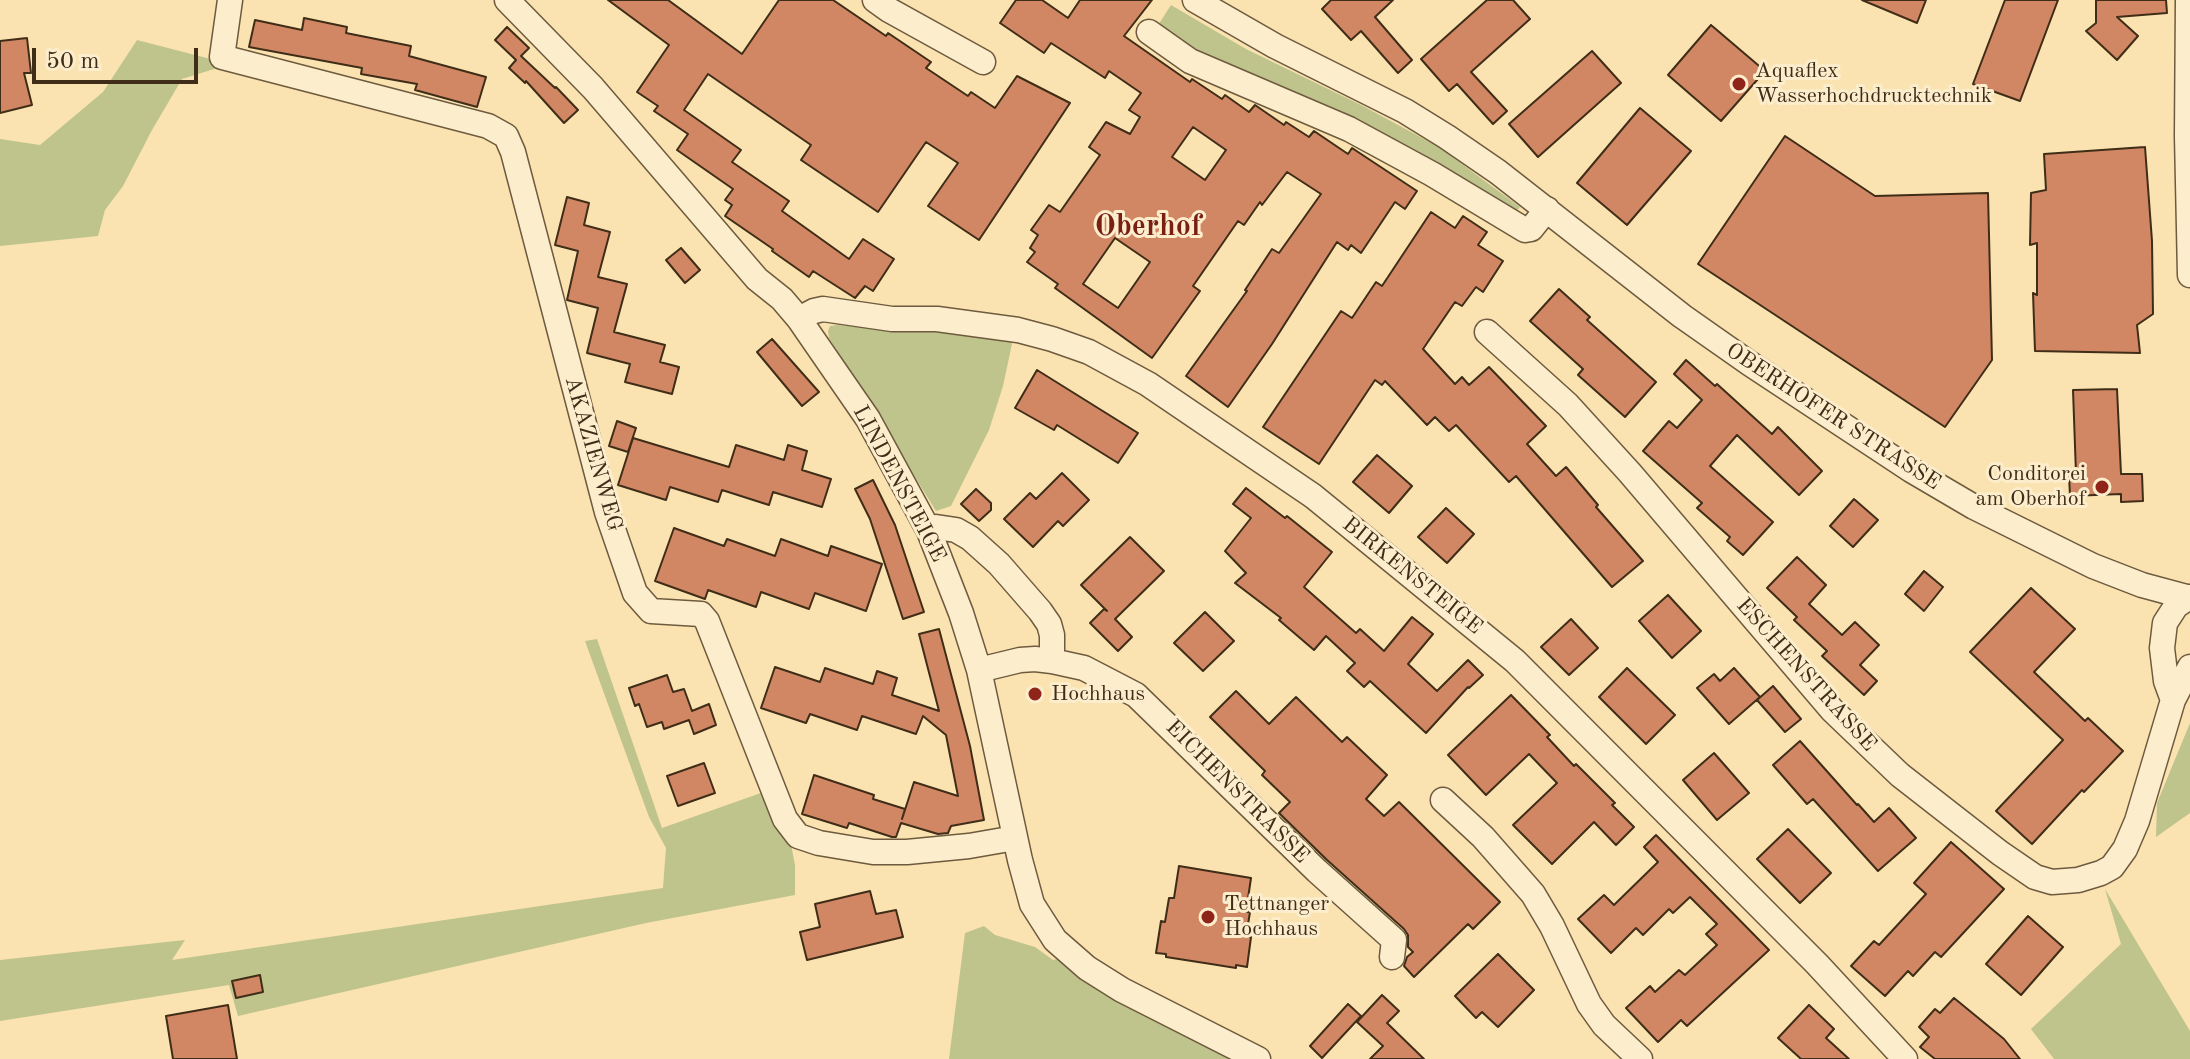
<!DOCTYPE html>
<html>
<head>
<meta charset="utf-8">
<style>
	body { margin:0 }
	#map { position:relative; width:2190px; height:1059px; overflow:hidden; background:#fae3b0; font-family:"Old Standard TT",serif }
	canvas { display:block }
	.scale { position:absolute; left:32px; top:48px; width:166px; height:36px; box-sizing:border-box; border:4px solid #3f2d18; border-top:0; padding-left:10px; font-size:24px; line-height:28px; white-space:nowrap; color:#3f2d18; -webkit-text-stroke:6px #fcedcc; paint-order:stroke }
</style>
</head>
<body>
<div id="map">
<canvas width="2190" height="1059"></canvas>
<div class="scale">50 m</div>
</div>
<script>
const c = document.querySelector('canvas').getContext('2d');
c.lineJoin = 'round';
function fillPath(path, color) { c.fillStyle = color; c.fill(path, 'evenodd'); }
const toPath = rows => new Path2D(rows.map(r => 'M' + r).join(''));
function strokePath(path, color, width, dash) { c.strokeStyle = color; c.lineWidth = width; c.lineCap = dash ? 'butt' : 'round'; c.setLineDash(dash || []); c.stroke(path); }
function write(font, color, halo, rows, align = 'center') {
  c.font = font + ' "Old Standard TT",serif'; c.lineWidth = 6; c.setLineDash([]); c.textBaseline = 'middle'; c.strokeStyle = halo; c.fillStyle = color; for (const [text, x, y, turn = 0] of rows) {
    c.save(); c.translate(x, y); c.rotate((+turn || 0) * Math.PI / 180); c.textAlign = isNaN(turn) ? turn : align; if (halo) c.strokeText(text, 0, 0); c.fillText(text, 0, 0); c.restore();
  }
}
const green = toPath([
	[1171,5,1246,49,1361,105,1439,147,1520,207,1515,213,1229,74,1155,30],
	[137,40,230,64,182,79,152,130,123,186,105,210,98,236,0,246,0,139,40,145,103,92],
	[837,325,899,331,985,331,1013,339,1003,386,989,430,951,506,936,511,829,338,828,331,830,326],
	[597,639,662,828,775,788,786,819,795,865,795,895,646,923,238,1016,229,985,0,1021,0,960,185,940,172,960,663,888,666,848,649,817,585,641],
	[2190,723,2190,813,2156,837,2157,803],
	[2105,889,2190,1031,2190,1059,2054,1059,2031,1029,2121,944],
	[984,926,995,935,1035,947,1053,960,1062,958,1237,1059,949,1059,965,933]
]);
const building = toPath([
	[608,0,668,0,742,54,779,0,833,0,886,36,888,33,931,62,926,68,968,96,971,92,995,108,1017,76,1070,103,979,240,928,206,958,163,926,142,878,212,801,160,811,145,708,74,684,110,741,150,732,162,789,201,782,211,849,259,863,239,894,259,873,291,865,286,855,298,813,271,809,277,772,251,773,249,725,216,732,205,725,200,733,189,677,150,688,134,654,111,658,106,637,92,669,45,608,0],
	[1016,0,1042,0,1068,18,1080,0,1152,0,1124,36,1190,82,1192,79,1222,99,1225,95,1249,112,1255,105,1284,125,1286,122,1309,137,1314,131,1348,154,1352,148,1417,191,1405,209,1395,202,1361,253,1351,245,1348,250,1337,242,1272,344,1228,407,1186,376,1247,291,1245,290,1272,249,1279,253,1321,194,1287,172,1262,205,1260,202,1244,225,1238,221,1193,286,1200,291,1152,358,1055,288,1058,284,1027,262,1035,252,1030,248,1038,235,1031,230,1049,205,1060,212,1100,155,1089,147,1106,122,1130,134,1140,117,1129,110,1141,93,1109,71,1105,78,1051,43,1044,53,1000,23,1016,0],
	[1193,127,1226,150,1205,180,1172,157,1193,127],
	[1115,238,1150,262,1118,308,1083,284,1115,238],
	[1331,0,1393,0,1375,17,1412,60,1398,73,1361,31,1351,40,1322,9,1331,0],
	[1487,0,1513,0,1530,19,1471,72,1507,111,1493,124,1457,84,1449,91,1421,59,1487,0],
	[1862,0,1926,0,1917,23,1862,0],
	[2005,0,2058,0,2020,101,1973,84,2005,0],
	[2096,0,2166,0,2167,13,2117,17,2138,36,2117,60,2086,31,2096,23,2096,0],
	[304,18,347,27,346,33,411,46,409,56,486,77,477,107,415,90,417,84,361,74,362,68,249,47,255,20,302,30,304,18],
	[1711,25,1765,71,1721,121,1668,75,1711,25],
	[507,27,529,48,521,56,555,88,556,87,578,110,564,123,526,81,525,83,509,68,516,60,495,40,507,27],
	[27,38,31,73,24,73,32,105,0,113,0,41,27,38],
	[1592,51,1621,83,1538,157,1509,124,1592,51],
	[1640,108,1691,151,1627,225,1577,183,1640,108],
	[1785,136,1875,196,1988,193,1992,360,1945,427,1698,264,1785,136],
	[2145,147,2152,241,2153,314,2137,325,2140,353,2035,351,2033,293,2037,295,2037,243,2030,245,2031,193,2046,190,2044,154,2145,147],
	[567,197,589,203,584,225,610,232,598,277,627,284,614,332,665,345,660,362,679,367,672,394,625,382,630,364,587,353,598,308,567,300,578,251,555,245,567,197],
	[1431,212,1455,228,1463,216,1487,232,1478,245,1503,261,1483,292,1476,287,1462,306,1455,302,1423,349,1455,384,1462,377,1469,385,1489,367,1546,426,1527,444,1556,476,1566,467,1598,505,1596,507,1643,561,1612,587,1516,476,1509,482,1456,425,1449,431,1435,417,1427,425,1385,381,1382,385,1375,380,1319,464,1263,427,1341,311,1352,318,1376,282,1382,286,1431,212],
	[681,248,700,270,685,283,666,260,681,248],
	[1559,289,1590,317,1587,320,1656,382,1625,417,1578,375,1583,369,1530,321,1559,289],
	[772,339,819,392,802,406,757,352,772,339],
	[1686,360,1715,386,1717,384,1772,434,1778,427,1822,471,1799,495,1737,435,1710,466,1773,522,1743,555,1727,541,1730,537,1697,508,1702,503,1643,451,1669,421,1677,428,1702,400,1674,374,1686,360],
	[1037,370,1138,433,1118,463,1057,425,1054,430,1015,408,1037,370],
	[2117,389,2121,474,2142,474,2143,501,2121,502,2121,494,2070,496,2069,475,2076,474,2073,390,2117,389],
	[617,421,636,428,628,452,609,446,617,421],
	[633,438,729,467,736,445,784,460,788,445,807,451,802,470,831,479,822,507,773,492,769,505,722,490,718,502,670,487,666,500,618,485,633,438],
	[1377,455,1412,486,1389,513,1353,482,1377,455],
	[1062,473,1089,500,1063,526,1058,521,1033,547,1004,519,1030,493,1036,499,1062,473],
	[873,480,895,525,924,612,903,619,870,519,855,489,873,480],
	[1246,488,1285,518,1287,516,1332,552,1304,587,1356,633,1360,629,1384,651,1412,617,1433,634,1408,664,1437,691,1468,660,1483,675,1469,688,1468,687,1426,733,1370,681,1364,687,1347,671,1355,663,1326,636,1314,650,1279,620,1281,618,1235,583,1246,573,1225,551,1251,518,1233,504,1246,488],
	[976,489,991,503,991,510,979,521,961,504,976,489],
	[1854,499,1878,520,1853,547,1830,526,1854,499],
	[1446,508,1474,534,1447,563,1418,537,1446,508],
	[674,528,724,546,727,539,775,556,781,539,828,556,831,546,882,564,866,611,815,593,809,609,761,592,756,607,708,590,705,599,655,581,674,528],
	[1130,537,1164,571,1115,619,1132,637,1118,651,1090,623,1104,609,1107,611,1081,585,1130,537],
	[1797,557,1826,585,1809,604,1842,635,1855,622,1879,645,1860,665,1877,681,1864,695,1822,656,1827,651,1794,620,1797,617,1767,588,1797,557],
	[1924,571,1943,587,1924,611,1905,594,1924,571],
	[2031,588,2075,629,2034,672,2085,721,2088,718,2123,751,2084,792,2082,790,2032,844,1996,811,2063,740,1970,652,2031,588],
	[1668,595,1701,631,1672,658,1639,621,1668,595],
	[1205,612,1234,641,1203,671,1174,643,1205,612],
	[1571,619,1598,648,1569,675,1541,647,1571,619],
	[939,629,970,746,984,820,951,826,948,833,938,834,901,823,896,837,892,837,849,823,847,828,802,814,814,775,874,795,873,799,905,809,902,819,914,782,958,796,946,735,923,716,916,734,862,716,857,730,810,714,806,723,761,708,775,667,820,682,825,668,873,684,877,671,897,678,892,695,939,711,919,634,939,629],
	[1627,668,1675,715,1646,744,1599,697,1627,668],
	[1734,668,1760,697,1729,724,1697,688,1714,674,1720,681,1734,668],
	[667,675,673,692,684,689,692,711,709,704,716,725,694,734,689,720,664,729,662,722,647,727,639,704,635,706,629,688,667,675],
	[1773,686,1801,719,1785,732,1757,700,1773,686],
	[1236,691,1269,724,1296,697,1342,742,1347,737,1387,775,1366,799,1384,816,1399,802,1500,902,1473,929,1468,924,1414,977,1404,966,1407,957,1413,952,1408,947,1408,935,1404,929,1327,860,1279,813,1290,802,1262,775,1265,771,1210,717,1236,691],
	[1511,695,1550,735,1547,737,1574,766,1576,764,1615,803,1612,805,1634,827,1616,845,1594,822,1552,864,1513,825,1557,783,1529,754,1486,795,1448,755,1511,695],
	[1800,741,1857,805,1858,804,1874,822,1889,808,1916,838,1878,871,1813,799,1807,804,1773,765,1800,741],
	[1714,753,1749,793,1717,820,1683,780,1714,753],
	[704,763,715,793,678,806,667,776,704,763],
	[1788,829,1831,873,1800,903,1757,859,1788,829],
	[1656,835,1769,950,1687,1026,1681,1020,1658,1042,1626,1008,1650,986,1655,992,1679,970,1685,975,1717,945,1706,934,1717,924,1690,897,1673,913,1669,909,1643,935,1636,928,1611,953,1578,919,1604,895,1614,905,1658,862,1644,847,1656,835],
	[1951,842,2004,889,1941,957,1935,952,1913,976,1908,971,1885,996,1851,966,1874,941,1879,945,1926,894,1914,883,1951,842],
	[1179,866,1251,878,1246,912,1250,912,1246,937,1251,937,1247,967,1236,965,1236,968,1211,964,1166,957,1166,954,1156,953,1161,921,1165,922,1169,898,1174,898,1179,866],
	[870,891,876,914,896,910,903,937,807,960,800,932,820,927,815,904,870,891],
	[2028,916,2063,947,2021,995,1986,964,2028,916],
	[1498,954,1534,990,1498,1027,1482,1012,1476,1018,1455,996,1498,954],
	[260,975,263,992,236,998,232,981,260,975],
	[1382,995,1399,1011,1387,1023,1424,1059,1370,1059,1383,1046,1357,1022,1382,995],
	[1954,998,2004,1039,2020,1059,1935,1059,1920,1047,1929,1037,1919,1027,1935,1009,1940,1013,1954,998],
	[1348,1004,1361,1016,1322,1058,1310,1046,1348,1004],
	[228,1005,237,1059,173,1059,166,1016,228,1005],
	[1809,1005,1834,1029,1826,1038,1849,1059,1801,1059,1778,1038,1809,1005]
]);
const minor = toPath([
	[230,0,222,57,488,126,506,136,513,152,607,512,635,593,651,611,701,614,707,621,785,819,798,836,819,843,873,852,907,852,969,846,1015,838],
	[507,0,593,88,757,279,782,299,799,319,868,419,929,531,961,613,979,670,1020,860,1032,904,1055,940,1087,968,1122,990,1258,1059],
	[875,0,889,10,983,62],
	[1195,0,1275,46,1405,111,1447,137,1498,172,1682,316,1749,363,1911,470,1974,507,2093,566,2142,585,2190,598],
	[2188,0,2187,136,2190,275],
	[1149,32,1190,61,1349,129,1432,174,1525,230,1531,229,1547,209],
	[799,319,814,311,823,309,892,319,937,319,1018,330,1052,339,1089,352,1148,384,1313,496,1515,661,1817,964,1905,1059],
	[1487,332,1568,405,1630,473,1832,710,1900,775,2000,853,2035,877,2052,882,2078,880,2101,873,2112,867,2125,849,2137,821,2173,700,2190,667],
	[929,531,936,527,956,530,970,538,999,564,1040,611,1049,624,1052,635,1052,661],
	[979,670,1020,660,1035,659,1052,661,1084,668,1136,695,1317,871,1394,940,1392,957],
	[2173,700,2166,681,2162,648,2165,623,2176,606,2189,597],
	[1443,800,1483,837,1533,894,1552,926,1589,1004,1604,1025,1640,1059]
]);
const markers = [
	[1739,84,8,"#8f2418"],
	[2102,487,8,"#8f2418"],
	[1035,694,8,"#8f2418"],
	[1208,917,8,"#8f2418"]
];
const poiNames = [
	["Aquaflex",1755,71],
	["Wasserhochdrucktechnik",1755,96],
	["Conditorei",2086,474,"right"],
	["am Oberhof",2086,499,"right"],
	["Hochhaus",1051,694],
	["Tettnanger",1224,904],
	["Hochhaus",1224,929]
];
const streetNames = [
	["OBERHOFER STRASSE",1833,417,33],
	["AKAZIENWEG",593,454,74],
	["LINDENSTEIGE",899,484,62],
	["BIRKENSTEIGE",1412,576,39],
	["ESCHENSTRASSE",1806,675,48],
	["EICHENSTRASSE",1237,792,45]
];
const districtNames = [
	["Oberhof",1148,227]
];
fillPath(green, '#bec48c');
fillPath(building, '#d18764');
strokePath(building, '#3f2d18', 2);
strokePath(minor, '#6e5a3e', 27);
strokePath(minor, '#fcedcc', 24);
for (const [x, y, r, color] of markers) { const dot = new Path2D(); dot.arc(x, y, r, 0, 2 * Math.PI); c.fillStyle = color; c.fill(dot); strokePath(dot, '#fcedcc', 3); }
write('22px', '#3f2d18', '#fcedcc', poiNames, 'left');
write('22px', '#3f2d18', '#fcedcc', streetNames);
write('bold 30px', '#7a1f14', '#fcedcc', districtNames);
</script>
</body>
</html>
